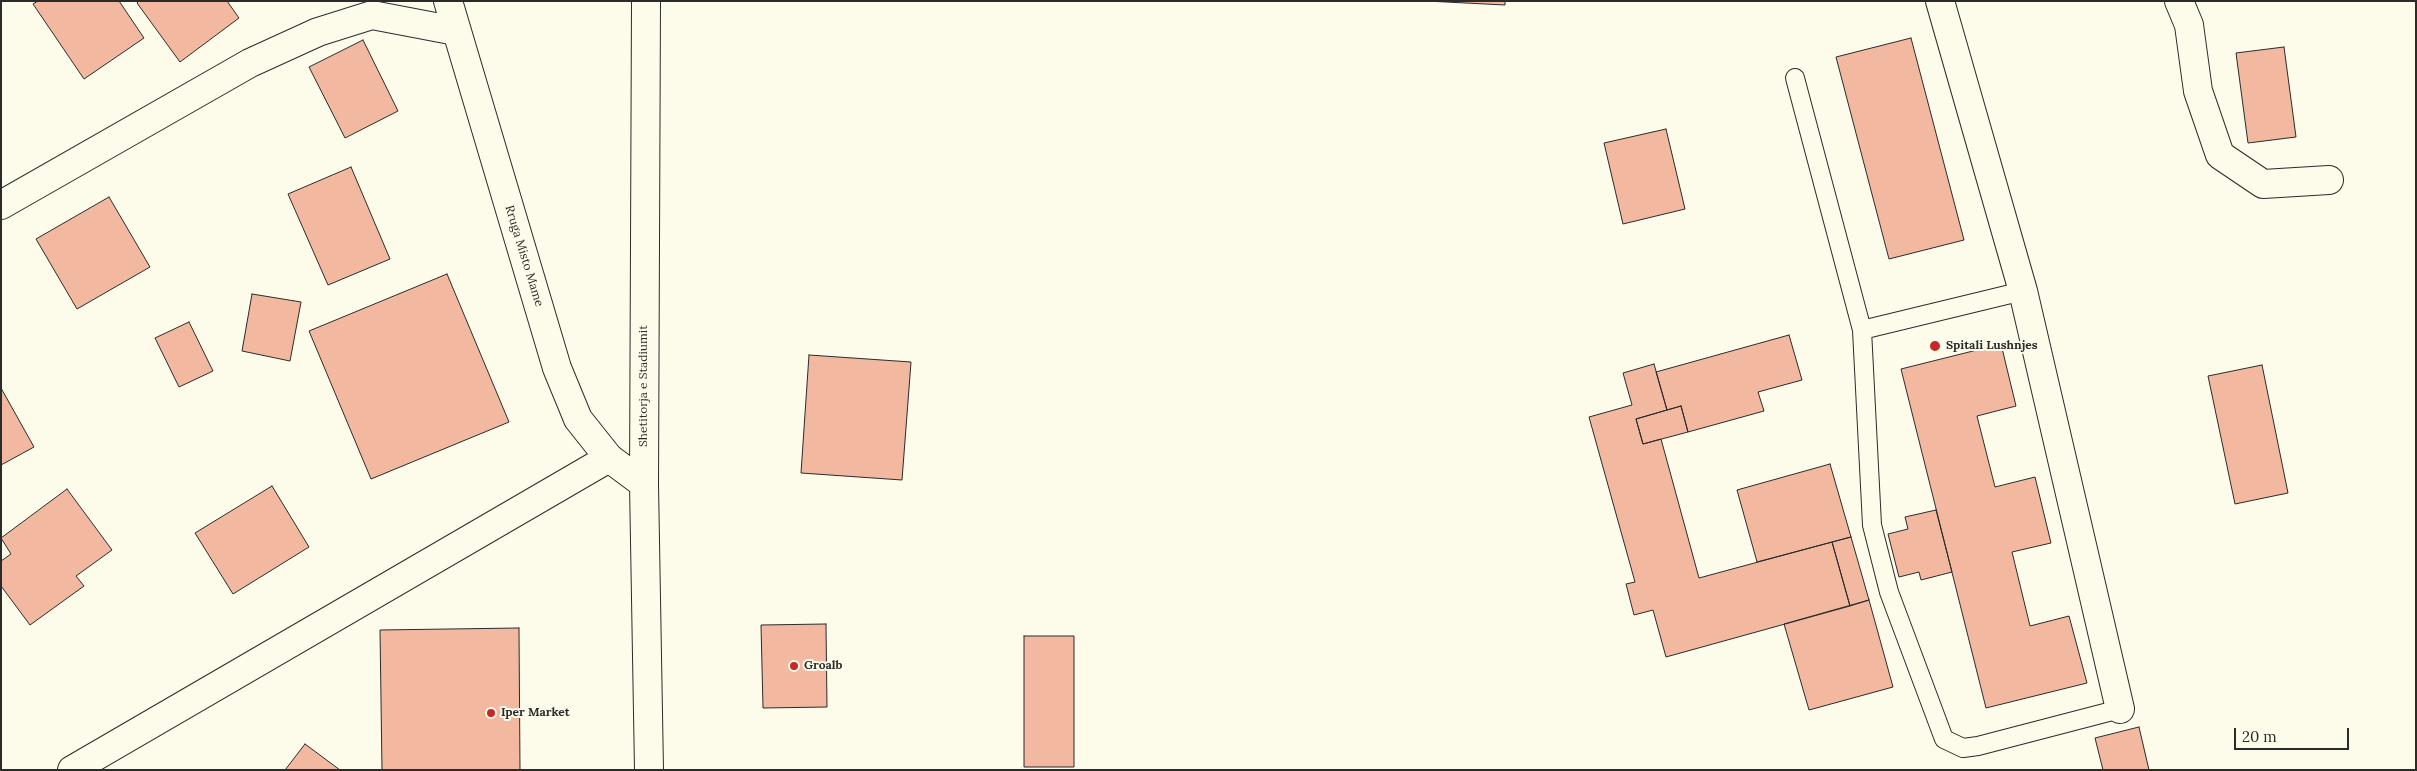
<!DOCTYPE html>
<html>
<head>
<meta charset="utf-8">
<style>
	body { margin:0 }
	#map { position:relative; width:2417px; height:771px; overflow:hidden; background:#fdfbea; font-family:Lora,serif }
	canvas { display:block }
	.frame { position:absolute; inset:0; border:2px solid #2b2b2b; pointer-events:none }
	.scale { position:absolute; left:2234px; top:728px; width:115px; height:22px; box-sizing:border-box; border:2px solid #2b2b2b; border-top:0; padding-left:6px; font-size:15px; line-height:18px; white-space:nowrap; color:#2b2b2b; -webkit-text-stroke:4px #fdfbea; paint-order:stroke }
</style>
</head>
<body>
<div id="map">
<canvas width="2417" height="771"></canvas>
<div class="frame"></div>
<div class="scale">20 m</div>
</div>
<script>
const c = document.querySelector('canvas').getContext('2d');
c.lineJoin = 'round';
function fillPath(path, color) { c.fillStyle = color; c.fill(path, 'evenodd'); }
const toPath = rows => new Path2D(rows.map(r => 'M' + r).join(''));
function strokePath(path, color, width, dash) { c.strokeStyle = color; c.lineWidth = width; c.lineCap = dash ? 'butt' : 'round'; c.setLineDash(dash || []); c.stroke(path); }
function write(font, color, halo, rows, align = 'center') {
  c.font = font + ' Lora,serif'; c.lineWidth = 4; c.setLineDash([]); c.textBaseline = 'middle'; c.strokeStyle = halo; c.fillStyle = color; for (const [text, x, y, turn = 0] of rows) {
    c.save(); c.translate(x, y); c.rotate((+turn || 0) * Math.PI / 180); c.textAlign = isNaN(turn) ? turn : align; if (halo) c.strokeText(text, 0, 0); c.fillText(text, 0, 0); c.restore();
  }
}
const building = toPath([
	[38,1,119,1,144,38,84,79,33,4,38,1],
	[139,1,227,1,239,18,180,62,137,3,139,1],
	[1426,1,1505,1,1505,5,1426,1],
	[1911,38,1964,240,1889,259,1836,57,1911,38],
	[363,40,398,111,345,138,309,67,363,40],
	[2284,47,2296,137,2248,143,2236,53,2284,47],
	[1666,129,1685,209,1623,224,1604,143,1666,129],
	[351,167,390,259,328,285,288,194,351,167],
	[109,197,150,267,77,309,36,239,109,197],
	[447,274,509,422,371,479,309,331,447,274],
	[252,294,301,302,290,361,242,351,252,294],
	[189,322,213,371,179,387,155,338,189,322],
	[1789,335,1802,380,1758,392,1764,411,1688,432,1681,406,1667,410,1656,372,1789,335],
	[2001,344,2016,406,1977,416,1995,487,2035,477,2051,543,2012,552,2030,626,2069,616,2087,683,1986,708,1901,369,2001,344],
	[809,355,911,362,902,480,801,473,809,355],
	[1654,364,1667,410,1636,419,1643,444,1661,439,1699,578,1832,542,1850,606,1666,657,1653,610,1634,615,1626,584,1635,582,1589,417,1632,405,1623,373,1654,364],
	[2262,365,2288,493,2235,504,2208,376,2262,365],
	[1,388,34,447,1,465,1,388],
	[1681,406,1688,432,1643,444,1636,419,1681,406],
	[1830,464,1851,537,1757,562,1737,490,1830,464],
	[272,486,309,547,233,594,195,533,272,486],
	[67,489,112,550,76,576,84,586,30,625,1,586,1,561,11,554,1,538,67,489],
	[1936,510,1952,572,1921,580,1919,572,1899,577,1888,534,1908,529,1905,517,1936,510],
	[1851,537,1869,600,1850,606,1832,542,1851,537],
	[1869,600,1893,687,1809,710,1784,624,1869,600],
	[826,624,827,707,763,708,761,625,826,624],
	[519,628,520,770,382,770,380,630,519,628],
	[1024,636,1074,636,1074,767,1024,767,1024,636],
	[2139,727,2149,770,2103,770,2095,738,2139,727],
	[305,744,340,770,285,770,305,744]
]);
const lane = toPath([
	[1795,78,1862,330,1872,525,1889,592,1944,739,1963,748,1978,746,2120,709],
	[1862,330,2023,291]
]);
const street = toPath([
	[1940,1,2023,291,2120,709],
	[2179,1,2189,25,2198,91,2220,155,2263,184,2329,180],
	[1,205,250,63,318,32,372,15,456,31],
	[72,770,609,458]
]);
const secondary = toPath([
	[448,1,557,368,578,419,609,458,644,484],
	[646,1,644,484,649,770]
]);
const markers = [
	[1935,346,6,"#c62828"],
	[794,666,5,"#c62828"],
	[491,713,5,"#c62828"]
];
const streetNames = [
	["Rruga Misto Mame",524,256,73],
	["Shetitorja e Stadiumit",644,386,-90]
];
const poiNames = [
	["Spitali Lushnjes",1946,346],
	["Groalb",804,666],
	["Iper Market",501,713]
];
fillPath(building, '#f2b8a0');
strokePath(building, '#2b2b2b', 1);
strokePath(lane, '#2b2b2b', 20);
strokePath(street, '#2b2b2b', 30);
strokePath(secondary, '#2b2b2b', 30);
strokePath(lane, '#fdfbea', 18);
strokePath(street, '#fdfbea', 28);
strokePath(secondary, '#fdfbea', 28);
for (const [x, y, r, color] of markers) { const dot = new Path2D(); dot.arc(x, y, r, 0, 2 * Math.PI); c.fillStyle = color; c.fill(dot); strokePath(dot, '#fdfbea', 2); }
write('12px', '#2b2b2b', '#fdfbea', streetNames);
write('bold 12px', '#2b2b2b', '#fdfbea', poiNames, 'left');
</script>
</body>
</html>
